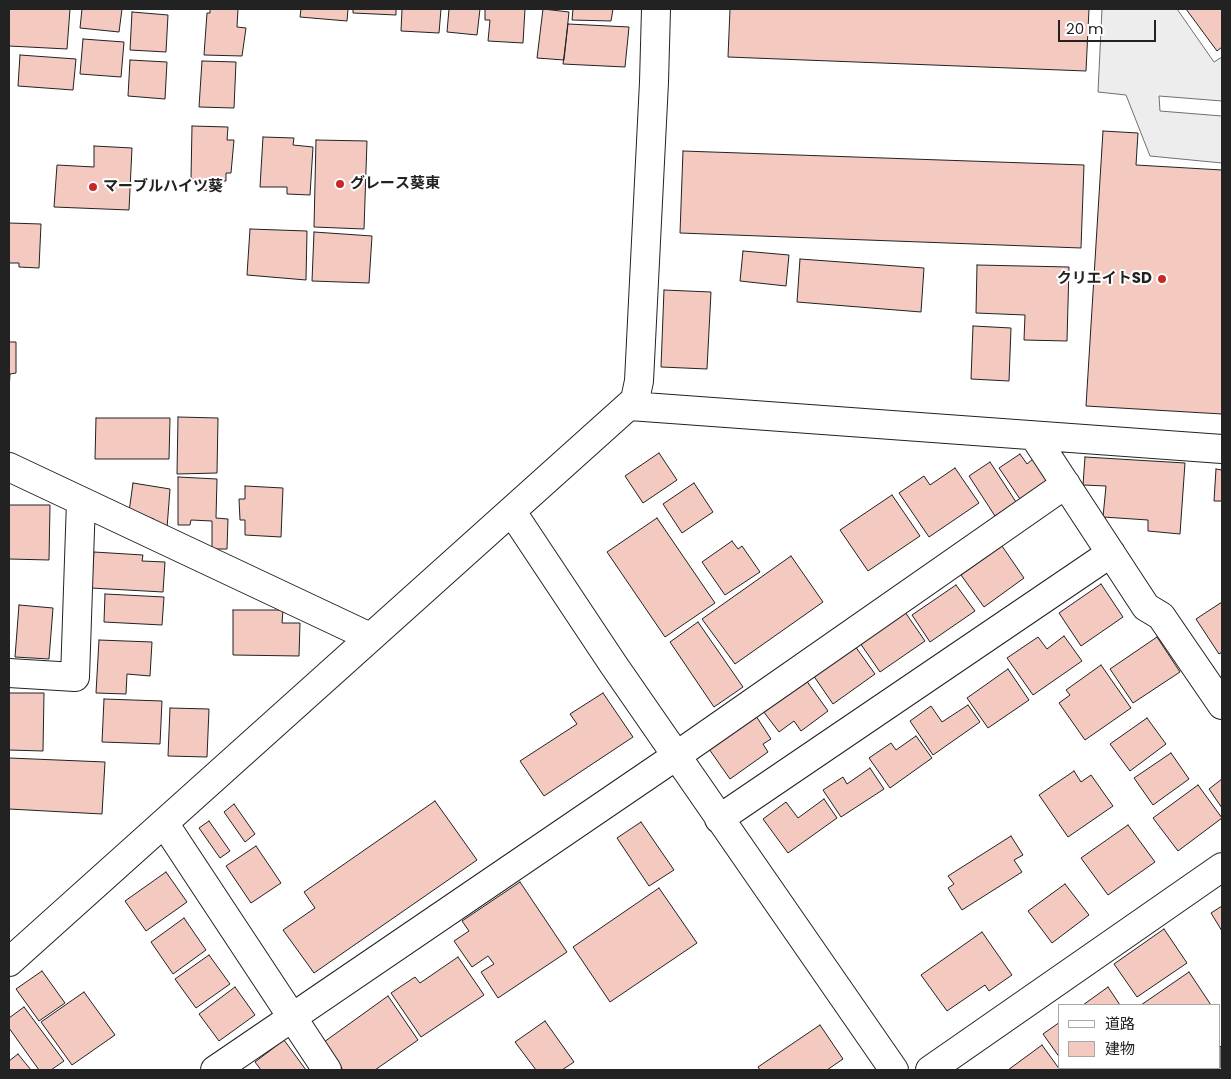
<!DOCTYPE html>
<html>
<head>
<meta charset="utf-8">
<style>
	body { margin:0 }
	#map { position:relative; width:1231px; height:1079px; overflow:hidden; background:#fff; font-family:Poppins,"Noto Sans JP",sans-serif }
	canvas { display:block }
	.frame { position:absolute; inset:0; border:10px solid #222; pointer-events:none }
	.legend { position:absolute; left:1058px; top:1004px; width:162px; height:65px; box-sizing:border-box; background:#fff; border:1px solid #a7a7a7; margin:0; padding:6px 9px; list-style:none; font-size:15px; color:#222 }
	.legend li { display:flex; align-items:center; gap:10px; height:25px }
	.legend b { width:25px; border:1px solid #a7a7a7 }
	.scale { position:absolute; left:1058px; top:20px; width:98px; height:22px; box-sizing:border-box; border:2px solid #222; border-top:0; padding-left:6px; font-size:15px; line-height:18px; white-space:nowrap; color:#222; -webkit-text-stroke:4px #fff; paint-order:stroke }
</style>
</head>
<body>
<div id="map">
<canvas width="1231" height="1079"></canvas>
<div class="frame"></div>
<ul class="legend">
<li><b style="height:6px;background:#fff"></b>道路</li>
<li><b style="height:14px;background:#f3c9c0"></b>建物</li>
</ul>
<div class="scale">20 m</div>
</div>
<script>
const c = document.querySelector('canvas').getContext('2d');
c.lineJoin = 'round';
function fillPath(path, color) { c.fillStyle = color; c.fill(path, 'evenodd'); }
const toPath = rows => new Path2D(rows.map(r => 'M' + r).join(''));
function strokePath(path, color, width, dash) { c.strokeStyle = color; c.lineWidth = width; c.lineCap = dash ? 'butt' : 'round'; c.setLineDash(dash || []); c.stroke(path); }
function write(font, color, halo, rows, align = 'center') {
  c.font = font + ' Poppins,"Noto Sans JP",sans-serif'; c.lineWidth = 4; c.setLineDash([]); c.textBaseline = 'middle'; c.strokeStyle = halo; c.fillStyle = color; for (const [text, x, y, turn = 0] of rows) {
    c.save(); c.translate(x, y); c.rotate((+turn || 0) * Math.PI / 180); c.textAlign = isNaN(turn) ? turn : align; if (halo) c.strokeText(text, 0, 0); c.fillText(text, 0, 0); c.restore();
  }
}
const parking = toPath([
	[1102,9,1177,9,1214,62,1222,57,1222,101,1159,96,1160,111,1222,116,1222,163,1150,156,1126,95,1098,92,1102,9]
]);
const building = toPath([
	[9,9,70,9,67,49,9,46,9,9],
	[82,9,122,9,119,32,80,28,82,9],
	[210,9,238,9,237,27,246,28,242,56,204,55,207,13,210,13,210,9],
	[301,9,348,9,347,21,300,17,301,9],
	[353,9,396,9,396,15,353,13,353,9],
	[402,9,441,9,439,33,401,31,402,9],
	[449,9,480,9,477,35,447,32,449,9],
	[485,9,525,9,523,43,488,41,490,20,485,20,485,9],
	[543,9,569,12,564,60,537,58,543,9],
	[573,9,613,9,611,21,572,20,573,9],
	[730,9,1089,9,1086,71,728,57,730,9],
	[1186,9,1222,9,1222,47,1217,51,1186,9],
	[132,12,168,15,166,52,130,50,132,12],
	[568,24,629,27,625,67,563,64,568,24],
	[83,39,124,42,121,77,80,74,83,39],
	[20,55,76,59,73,90,18,86,20,55],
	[130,60,167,62,165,99,128,96,130,60],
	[202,61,236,62,234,108,199,107,202,61],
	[192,126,228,127,227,140,234,140,231,173,226,173,226,181,215,181,215,191,202,190,203,181,191,179,192,126],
	[1103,131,1138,133,1136,165,1222,170,1222,414,1086,406,1103,131],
	[263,137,294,138,293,145,313,147,310,195,287,194,287,187,260,187,263,137],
	[316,140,367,141,364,229,314,227,316,140],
	[94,146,132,148,129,210,54,207,57,165,94,167,94,146],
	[683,151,1084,165,1081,248,680,233,683,151],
	[9,223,41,224,39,268,19,267,19,263,9,263,9,223],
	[250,229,307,231,306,280,247,275,250,229],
	[314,232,372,236,369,283,312,281,314,232],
	[743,251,789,255,786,286,740,281,743,251],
	[800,259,924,268,921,312,797,302,800,259],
	[977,265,1069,267,1067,341,1024,340,1025,315,976,313,977,265],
	[664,290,711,292,707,369,661,367,664,290],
	[973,326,1011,328,1009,381,971,379,973,326],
	[9,342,16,342,16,373,10,374,9,391,9,342],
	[178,417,218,418,217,473,177,474,178,417],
	[96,418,170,418,169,459,95,459,96,418],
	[659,453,677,480,643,503,625,476,659,453],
	[1020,454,1027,464,1033,459,1048,481,1020,499,999,468,1020,454],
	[1085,457,1185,463,1180,534,1148,531,1148,520,1103,517,1106,486,1083,485,1085,457],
	[990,462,1016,502,995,516,969,476,990,462],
	[955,468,979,503,929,537,899,493,924,476,930,485,955,468],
	[1216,469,1222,470,1222,501,1214,501,1216,469],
	[178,477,217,479,216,518,228,519,227,549,212,549,212,521,191,520,190,525,178,525,178,477],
	[133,483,170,489,167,528,155,525,154,519,129,512,133,483],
	[694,483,713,512,682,533,663,504,694,483],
	[245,486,283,488,281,537,245,535,245,520,240,520,239,499,245,499,245,486],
	[892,495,920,536,868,571,840,530,892,495],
	[9,505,50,505,49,560,9,559,9,505],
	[657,518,715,603,665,637,607,552,657,518],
	[732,541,738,549,742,546,760,572,725,595,702,562,732,541],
	[1002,546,1024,578,984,607,961,575,1002,546],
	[94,552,143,555,142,561,165,562,163,592,91,588,94,552],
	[791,556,823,602,735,664,702,619,791,556],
	[1101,584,1123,617,1081,646,1059,613,1101,584],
	[956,585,975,611,930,642,912,615,956,585],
	[105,594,164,597,162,625,104,622,105,594],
	[1222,602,1222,652,1219,654,1196,619,1222,602],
	[19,605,53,608,49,659,15,657,19,605],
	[233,610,283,610,282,623,300,623,299,656,233,655,233,610],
	[905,612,925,641,880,672,860,643,905,612],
	[698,622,743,687,714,707,670,642,698,622],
	[1064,636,1082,661,1033,695,1007,658,1038,637,1047,649,1064,636],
	[1157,637,1180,672,1133,703,1110,669,1157,637],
	[99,640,152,642,150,676,127,674,126,694,96,693,99,640],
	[855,646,875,674,833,704,813,675,855,646],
	[1101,665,1131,708,1085,740,1059,703,1070,695,1066,690,1101,665],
	[1008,669,1029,700,988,728,967,698,1008,669],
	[806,680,828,711,801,731,794,721,779,732,763,711,806,680],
	[9,693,44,693,43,751,9,750,9,693],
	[603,693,633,737,544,796,520,761,577,724,570,714,603,693],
	[104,699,162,701,160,744,102,742,104,699],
	[968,705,980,722,933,755,910,721,931,706,942,722,968,705],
	[170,708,209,709,207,757,168,756,170,708],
	[756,716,771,739,763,744,768,752,730,779,709,749,756,716],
	[1147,718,1166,744,1130,771,1110,744,1147,718],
	[916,736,932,758,890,788,869,758,891,743,896,750,916,736],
	[1171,753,1189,779,1153,805,1134,778,1171,753],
	[9,758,105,762,102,814,9,809,9,758],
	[870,768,884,789,841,817,823,790,843,777,847,784,870,768],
	[1074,771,1081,782,1091,775,1113,806,1068,837,1039,795,1074,771],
	[1222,779,1222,808,1209,789,1222,779],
	[1198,785,1222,818,1178,851,1153,818,1198,785],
	[824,799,837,818,788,853,763,819,786,802,798,818,824,799],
	[435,801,477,860,314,973,283,930,315,908,304,892,435,801],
	[234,804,255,834,245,842,224,812,234,804],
	[209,821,230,851,220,858,199,828,209,821],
	[641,822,674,870,649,886,617,838,641,822],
	[1128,825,1155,862,1108,895,1081,858,1128,825],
	[1011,836,1023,855,1014,860,1022,872,962,910,948,888,954,884,948,876,1011,836],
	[256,846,281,883,251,903,226,866,256,846],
	[166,872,187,902,146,931,125,901,166,872],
	[520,882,567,952,498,998,481,972,494,964,488,956,472,967,454,941,469,931,462,921,520,882],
	[1065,884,1089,915,1052,943,1028,911,1065,884],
	[659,888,697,943,610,1002,573,947,659,888],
	[1222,906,1222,931,1211,913,1222,906],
	[184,918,206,950,173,974,151,942,184,918],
	[1164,929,1187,963,1137,997,1114,964,1164,929],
	[982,932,1012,975,989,991,985,985,947,1011,921,975,982,932],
	[209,955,230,984,196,1008,175,979,209,955],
	[458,957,484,995,421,1037,391,993,415,977,420,983,458,957],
	[42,971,65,1003,39,1021,16,989,42,971],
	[1189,972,1211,1005,1141,1005,1189,972],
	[235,987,255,1015,219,1041,199,1014,235,987],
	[1108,987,1120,1005,1083,1005,1108,987],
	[84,992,115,1035,72,1065,41,1022,84,992],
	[388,996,418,1040,375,1070,343,1070,324,1042,388,996],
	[24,1007,64,1061,51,1070,39,1070,9,1028,9,1018,24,1007],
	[545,1021,574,1062,562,1070,536,1070,515,1042,545,1021],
	[1060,1022,1060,1058,1043,1034,1060,1022],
	[820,1025,843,1059,827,1070,760,1070,758,1067,820,1025],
	[284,1040,306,1070,261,1070,255,1062,284,1040],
	[1042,1045,1060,1070,1008,1070,1042,1045],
	[1222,1045,1222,1070,1185,1070,1189,1068,1220,1068,1220,1047,1222,1045],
	[18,1054,31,1070,9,1070,9,1061,18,1054]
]);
const minor = toPath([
	[630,406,1222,449],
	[1034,436,1146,607,1161,616,1222,705],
	[9,467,370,637],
	[512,512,613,664,894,1070],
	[9,673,75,677,81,501],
	[719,819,1111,553],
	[164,823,327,1070],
	[9,962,635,400,639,381,654,82,656,9],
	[215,1070,676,756,1066,484],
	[930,1070,1222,867]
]);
const markers = [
	[340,184,5,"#c62828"],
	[93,187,5,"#c62828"],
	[1162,279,5,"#c62828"]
];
const poiNames = [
	["グレース葵東",350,184],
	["マーブルハイツ葵",103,187],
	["クリエイトSD",1152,279,"right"]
];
fillPath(parking, '#ededed');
strokePath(parking, '#6f6f6f', 1);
fillPath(building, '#f3c9c0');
strokePath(building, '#222', 1);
strokePath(minor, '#222', 30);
strokePath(minor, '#fff', 28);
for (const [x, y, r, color] of markers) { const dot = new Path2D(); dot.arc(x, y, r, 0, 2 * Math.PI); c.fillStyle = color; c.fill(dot); strokePath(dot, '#fff', 2); }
write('bold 15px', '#222', '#fff', poiNames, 'left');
</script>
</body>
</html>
